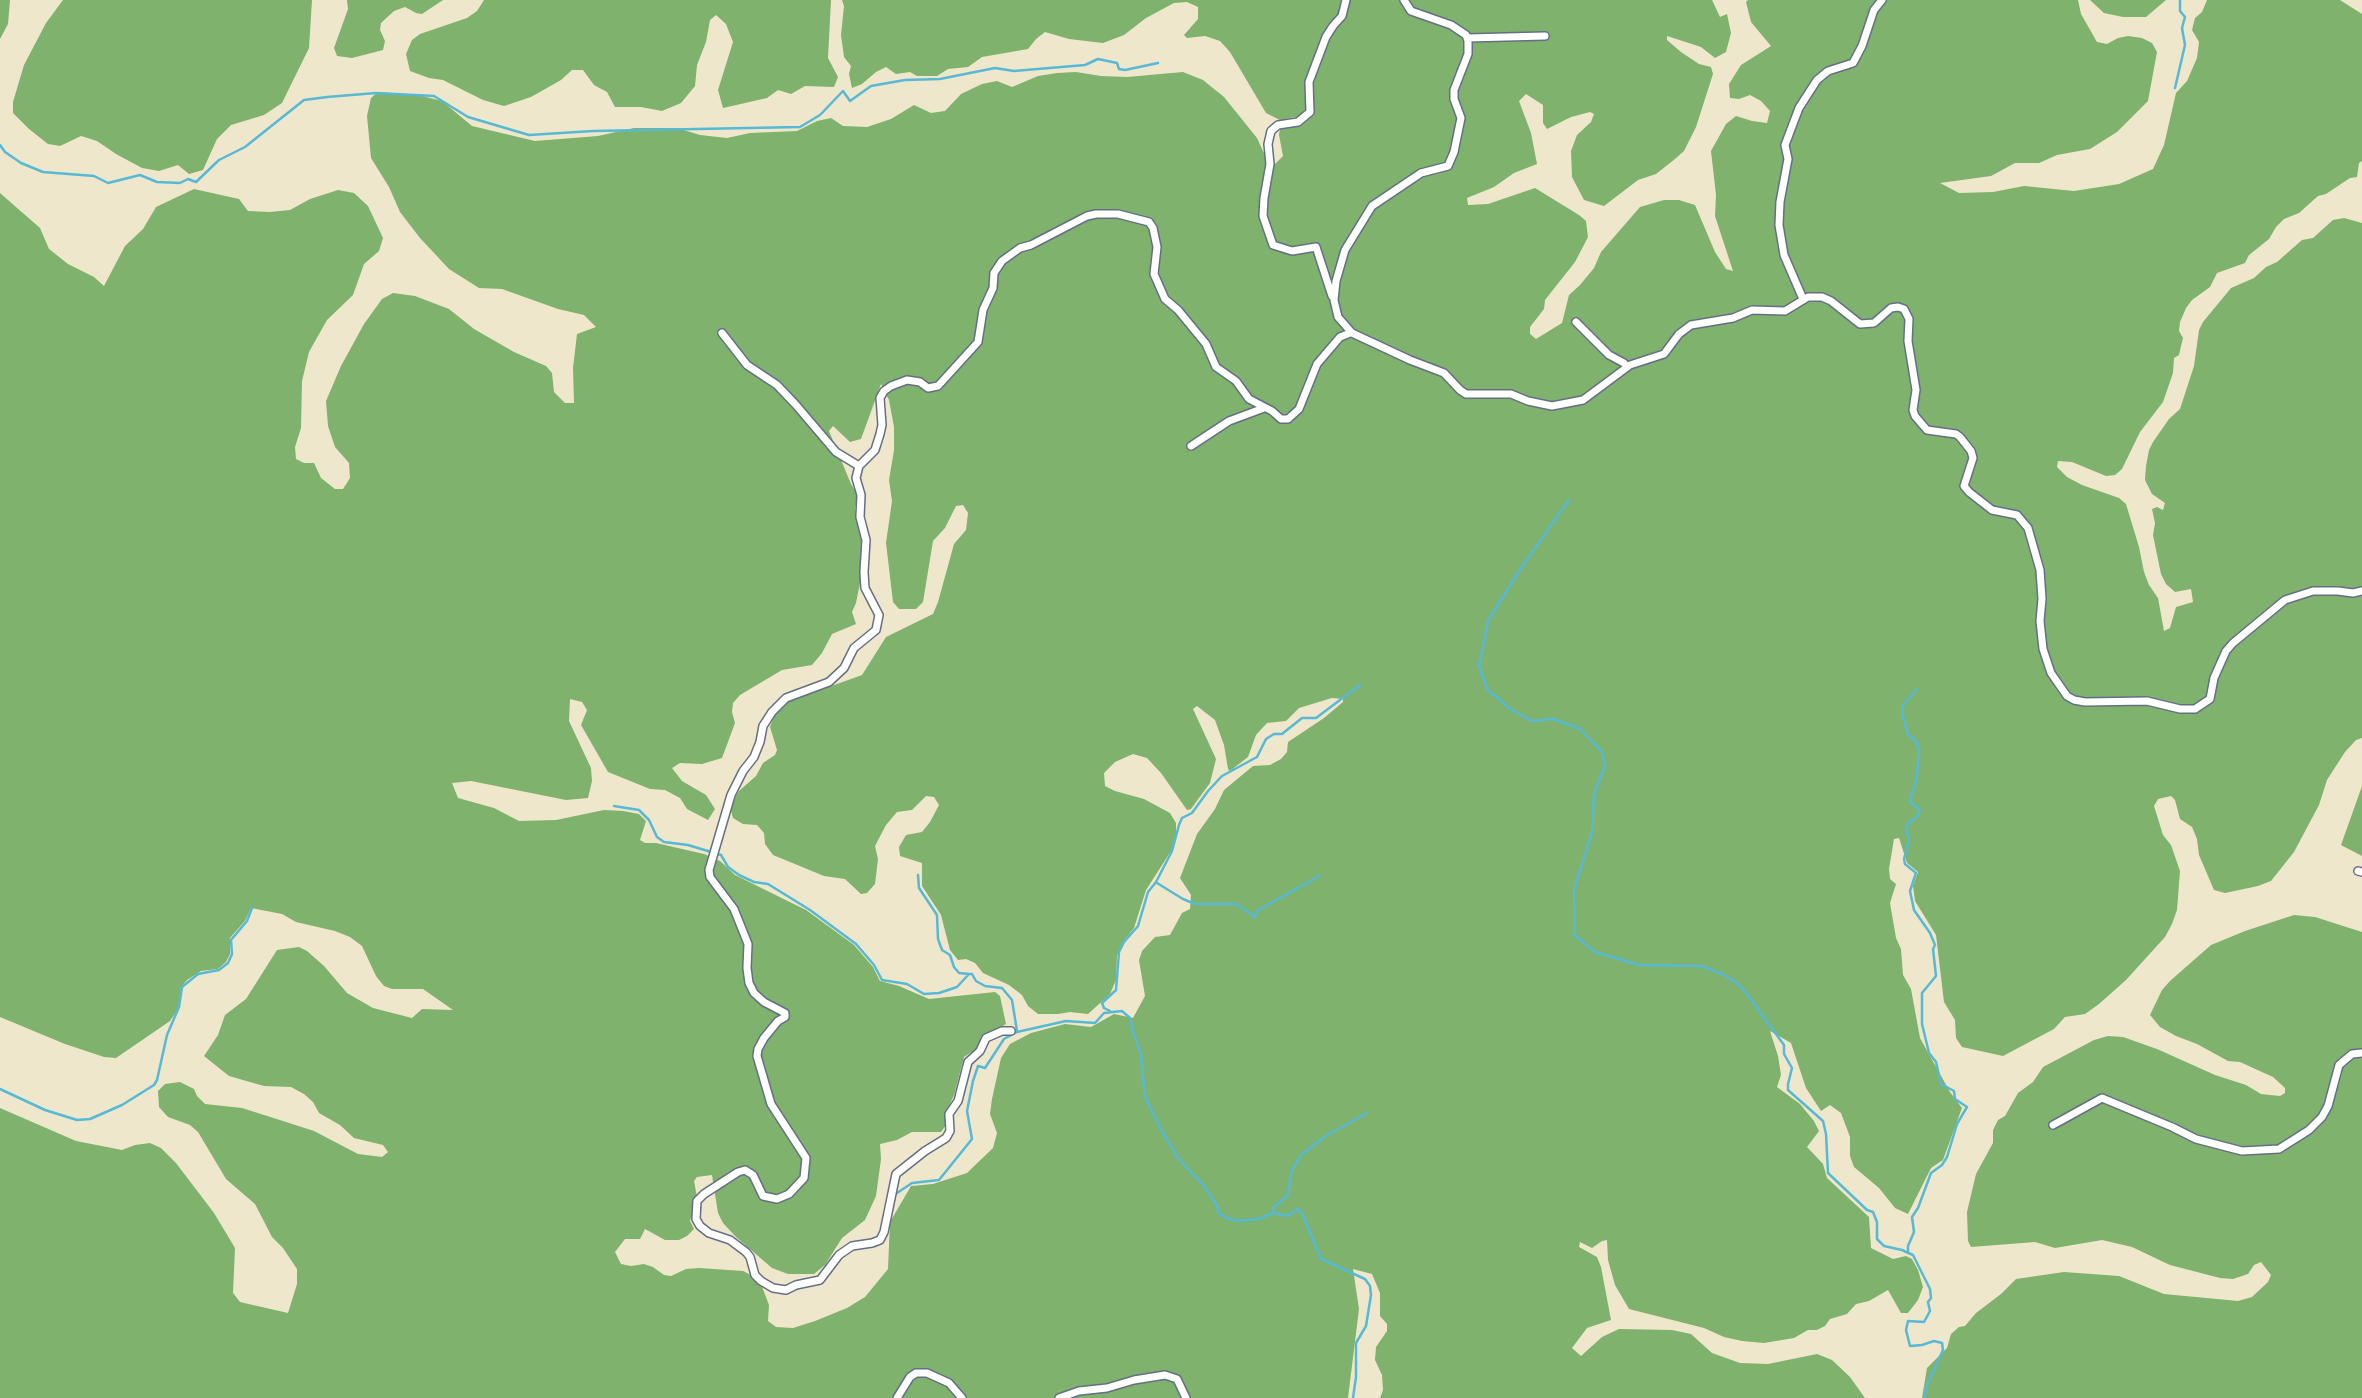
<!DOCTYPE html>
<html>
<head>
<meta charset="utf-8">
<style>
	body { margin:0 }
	canvas { display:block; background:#eee7cb }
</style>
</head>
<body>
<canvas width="2362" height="1398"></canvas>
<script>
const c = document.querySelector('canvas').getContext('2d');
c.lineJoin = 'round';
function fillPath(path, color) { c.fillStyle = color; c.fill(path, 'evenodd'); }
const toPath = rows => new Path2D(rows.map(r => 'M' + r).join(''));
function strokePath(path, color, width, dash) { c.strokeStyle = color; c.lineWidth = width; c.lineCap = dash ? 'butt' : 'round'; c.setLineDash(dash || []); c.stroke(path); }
const forest = toPath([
	[0,0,10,0,8,24,0,39],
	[63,0,312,0,309,48,282,103,264,115,231,125,217,139,203,170,189,174,178,165,159,171,142,168,116,154,97,141,81,136,60,146,48,144,29,129,13,113,13,102,24,65,46,23],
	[347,0,443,0,422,14,416,13,405,7,394,11,381,23,380,30,385,41,383,50,352,58,337,56,334,48,348,9],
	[484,0,831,0,828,58,838,77,834,87,805,86,791,94,778,90,767,98,723,108,718,90,733,42,726,24,716,15,710,20,706,42,697,65,695,86,681,103,662,111,641,107,615,107,607,92,594,85,583,70,572,70,561,80,531,97,504,106,483,100,443,80,429,78,410,71,406,54,412,40,420,34,467,18,477,11],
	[842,0,1712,0,1720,17,1727,14,1731,33,1726,52,1715,58,1701,47,1667,36,1667,40,1681,52,1699,64,1711,67,1713,74,1696,127,1684,151,1675,159,1656,174,1638,180,1604,206,1584,200,1572,177,1571,151,1577,135,1591,122,1594,114,1590,112,1571,117,1547,129,1543,123,1543,105,1526,94,1519,101,1531,133,1537,164,1514,173,1494,187,1467,198,1468,205,1488,204,1535,188,1579,215,1586,221,1588,237,1575,262,1545,300,1544,309,1530,327,1530,334,1536,339,1562,323,1569,295,1580,285,1594,268,1601,252,1640,207,1664,200,1679,200,1695,205,1715,252,1726,269,1733,271,1715,216,1716,195,1711,151,1726,124,1736,116,1752,121,1767,123,1770,111,1761,101,1750,95,1739,99,1730,98,1729,84,1741,65,1771,46,1751,22,1746,2,1748,0,2078,0,2081,14,2097,42,2107,44,2118,38,2128,36,2142,38,2152,43,2157,52,2148,101,2117,132,2090,149,2057,155,2039,163,2015,163,1991,176,1940,183,1959,193,1993,192,2024,186,2074,191,2119,184,2153,169,2164,145,2176,93,2187,81,2197,58,2199,42,2192,30,2195,18,2202,12,2207,0,2340,0,2362,14,2362,161,2359,163,2357,177,2350,178,2326,194,2318,196,2299,213,2284,219,2276,227,2269,239,2249,255,2245,263,2217,273,2210,287,2192,300,2186,308,2180,322,2179,331,2183,338,2181,346,2179,355,2174,358,2173,373,2163,402,2140,432,2122,469,2115,475,2106,476,2072,462,2058,461,2057,467,2067,477,2082,485,2119,498,2126,504,2139,547,2144,572,2149,585,2158,598,2164,631,2170,628,2176,607,2193,602,2191,589,2175,592,2166,584,2161,574,2153,535,2155,523,2152,509,2157,507,2163,510,2165,503,2152,494,2145,480,2146,466,2149,450,2153,442,2169,419,2180,409,2194,366,2199,330,2203,322,2231,288,2254,278,2266,267,2277,262,2302,240,2313,238,2333,220,2344,218,2362,223,2362,738,2356,740,2345,752,2327,780,2319,805,2294,852,2271,881,2258,886,2225,893,2214,890,2199,855,2197,839,2192,827,2180,819,2175,800,2171,796,2158,799,2154,806,2163,835,2171,845,2180,871,2177,910,2172,924,2165,937,2126,980,2099,1004,2085,1014,2065,1017,2054,1029,2003,1056,1962,1047,1956,1038,1955,1020,1944,1002,1936,935,1915,901,1913,886,1918,872,1907,863,1899,838,1894,839,1889,869,1890,879,1896,884,1890,903,1896,938,1901,949,1903,975,1911,989,1920,1038,1950,1092,1962,1108,1943,1160,1931,1168,1908,1214,1895,1208,1879,1188,1854,1167,1850,1156,1850,1137,1841,1113,1830,1105,1821,1111,1806,1088,1791,1043,1770,1031,1778,1056,1781,1075,1777,1087,1800,1104,1814,1121,1819,1131,1807,1147,1823,1164,1827,1178,1869,1217,1871,1248,1893,1259,1906,1256,1912,1259,1918,1270,1923,1287,1918,1300,1908,1313,1901,1313,1888,1290,1869,1301,1856,1304,1847,1314,1830,1319,1825,1326,1817,1330,1808,1330,1794,1338,1764,1343,1742,1341,1724,1337,1704,1328,1629,1309,1615,1285,1608,1260,1607,1240,1602,1241,1592,1248,1580,1242,1579,1247,1597,1257,1601,1267,1611,1320,1587,1328,1572,1348,1581,1356,1602,1337,1619,1329,1672,1330,1691,1334,1712,1353,1740,1363,1768,1364,1817,1354,1832,1360,1850,1377,1865,1398,1380,1398,1383,1390,1382,1375,1375,1360,1376,1347,1387,1331,1387,1324,1380,1316,1380,1293,1372,1274,1353,1269,1359,1309,1348,1398,0,1398,0,1108,76,1141,122,1150,135,1145,150,1143,161,1148,176,1163,214,1213,235,1248,233,1293,240,1302,288,1313,297,1284,297,1269,283,1248,272,1237,255,1204,226,1179,198,1132,190,1125,168,1117,159,1107,158,1091,165,1084,180,1082,194,1089,197,1096,205,1104,242,1108,283,1121,314,1131,358,1154,382,1157,388,1152,383,1145,354,1138,340,1125,319,1113,313,1102,304,1094,291,1087,264,1086,229,1076,204,1056,218,1035,225,1015,246,999,277,950,299,947,307,951,324,966,347,993,373,1008,412,1018,422,1009,453,1010,423,989,392,989,384,986,376,976,362,946,350,937,335,931,296,922,282,914,251,908,245,921,230,938,230,954,226,962,218,969,201,971,187,980,181,987,178,1009,170,1021,116,1058,104,1057,65,1044,0,1017,0,193,40,228,49,249,68,264,94,277,104,286,125,246,143,229,156,207,194,189,239,199,248,211,270,212,290,210,310,199,338,190,354,193,368,206,383,238,379,251,364,264,353,295,327,320,309,352,302,381,301,428,295,447,296,459,304,463,314,463,321,478,335,489,343,489,350,478,349,463,335,447,328,426,326,401,341,366,364,324,382,299,393,293,415,296,449,309,474,329,514,352,546,366,552,373,554,392,565,403,574,403,573,368,577,334,596,327,584,315,558,309,502,289,479,288,449,269,420,238,400,212,389,187,371,158,367,116,371,98,378,92,418,95,442,101,472,126,535,141,598,136,634,128,677,128,700,135,727,138,750,133,797,131,817,121,831,118,843,126,867,127,891,119,914,105,931,113,945,111,961,94,982,84,997,81,1012,87,1038,76,1057,73,1076,72,1101,76,1127,77,1183,72,1203,80,1224,97,1257,138,1267,160,1275,164,1283,156,1279,135,1280,129,1288,125,1297,125,1295,117,1280,120,1266,113,1230,52,1220,41,1205,36,1187,38,1184,35,1198,19,1198,7,1187,2,1174,3,1146,18,1124,35,1103,43,1069,39,1045,32,1036,39,1028,49,982,57,968,67,948,69,937,76,917,76,910,72,896,74,886,67,876,72,862,84,852,88,849,74,851,66,844,57,841,35,844,6],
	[881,384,889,400,894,427,894,450,889,480,892,501,886,543,893,602,899,609,916,609,923,602,933,541,945,528,956,506,963,505,968,513,966,530,954,544,938,602,933,614,886,637,862,675,823,689,801,694,788,700,776,711,770,727,777,750,775,755,763,763,756,776,739,791,730,807,733,818,743,824,757,825,764,833,765,844,773,855,824,876,845,879,861,894,867,893,875,884,878,859,875,846,886,825,897,812,912,810,926,796,934,797,939,805,930,822,922,832,906,835,899,847,900,856,922,863,922,886,941,915,950,950,958,960,966,959,975,963,983,973,1009,985,1022,995,1028,1006,1038,1014,1058,1014,1070,1012,1088,1014,1110,994,1116,980,1117,956,1123,942,1134,928,1146,890,1171,851,1176,834,1176,823,1170,813,1144,799,1115,791,1105,786,1104,773,1115,762,1133,754,1147,758,1161,773,1187,810,1191,809,1210,783,1216,759,1193,709,1197,706,1215,720,1224,745,1228,769,1230,771,1248,757,1256,735,1267,723,1286,721,1299,708,1332,698,1343,699,1343,702,1324,718,1288,742,1287,752,1281,759,1270,765,1253,766,1224,790,1215,809,1197,834,1180,878,1191,895,1190,909,1182,913,1170,935,1155,937,1142,951,1139,960,1145,996,1133,1018,1114,1014,1091,1027,1065,1024,1031,1033,1010,1044,1001,1058,992,1099,990,1114,997,1133,993,1148,967,1173,933,1184,911,1186,890,1222,888,1269,865,1297,847,1308,815,1321,793,1328,776,1327,768,1321,769,1305,761,1284,753,1276,743,1271,699,1268,686,1269,671,1276,664,1275,653,1267,644,1264,631,1266,621,1264,615,1252,625,1239,640,1239,645,1229,665,1240,679,1240,687,1236,694,1229,690,1221,697,1197,694,1181,697,1177,712,1175,718,1213,723,1223,736,1237,772,1268,788,1274,814,1274,825,1265,842,1238,865,1220,876,1196,881,1159,880,1144,897,1140,912,1132,941,1132,946,1125,946,1113,954,1095,964,1057,976,1049,984,1037,1006,1024,1000,996,995,992,929,999,899,986,880,981,873,967,854,945,806,910,735,875,720,861,704,854,656,843,645,843,640,840,646,821,639,814,623,811,604,810,556,820,519,821,494,808,458,798,452,783,471,781,566,800,588,798,592,781,591,768,569,721,570,699,582,702,587,710,581,725,608,772,650,789,665,790,680,798,687,809,708,820,715,809,706,795,682,781,672,768,680,763,702,764,722,758,735,723,732,712,733,703,740,695,782,670,812,665,822,653,832,634,856,624,852,612,856,603,860,583,862,552,861,529,855,509,858,495,851,484,829,431,833,426,850,442,861,439],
	[2090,0,2166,0,2146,17,2123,17,2104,13],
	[2362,786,2362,856,2341,845],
	[2294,915,2315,917,2362,932,2362,1398,1922,1398,1927,1368,1947,1348,1951,1334,1959,1327,1965,1326,1976,1313,2001,1294,2016,1279,2064,1272,2119,1276,2164,1294,2238,1301,2252,1297,2268,1282,2271,1275,2261,1262,2254,1265,2248,1274,2233,1279,2220,1278,2170,1265,2132,1247,2102,1240,2055,1248,2035,1242,1971,1247,1968,1241,1967,1212,1976,1174,1993,1143,1993,1130,1998,1120,2005,1116,2018,1093,2033,1082,2043,1067,2094,1040,2108,1036,2123,1037,2157,1049,2215,1075,2246,1085,2261,1094,2280,1096,2285,1093,2285,1088,2273,1077,2240,1062,2228,1061,2197,1044,2176,1036,2160,1027,2150,1015,2162,990,2170,981,2211,945,2245,931]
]);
const stream = toPath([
	[2175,88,2185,45,2182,28,2185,17,2180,11,2180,0],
	[0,145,5,152,21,163,43,172,94,176,108,183,140,175,157,182,180,183,188,179,196,182,219,160,245,147,304,100,327,97,376,93,434,96,468,117,529,135,593,131,800,127,820,115,843,91,850,101,871,86,905,80,940,79,995,68,1014,71,1085,65,1098,59,1117,63,1119,69,1125,70,1158,63],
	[1569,500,1519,571,1488,621,1479,666,1487,689,1510,709,1532,721,1553,719,1580,729,1602,752,1605,765,1594,795,1592,833,1574,889,1575,936,1595,952,1639,965,1701,966,1722,974,1737,983,1747,994,1784,1045,1784,1054,1792,1068,1788,1084,1788,1090,1823,1121,1826,1134,1828,1173,1867,1210,1873,1212,1877,1222,1877,1239,1884,1246,1902,1250,1913,1255,1930,1289,1931,1298,1928,1302,1930,1311,1924,1322,1908,1321,1906,1330,1910,1346,1922,1345,1934,1341,1942,1343,1943,1350,1927,1385,1924,1398],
	[614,806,639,810,649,820,657,837,664,842,688,845,721,855,728,867,739,875,754,882,768,884,810,910,856,944,874,965,882,980,907,984,924,994,939,993,957,987,969,974,972,974,976,981,985,986,1002,988,1012,1000,1017,1031],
	[918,875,919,888,937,915,938,939,942,950,950,955,954,967,959,973,969,974],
	[1157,883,1183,899,1195,904,1236,904,1255,917,1257,911,1319,876],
	[1110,1011,1104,1008,1102,1003,1116,990,1119,952,1124,942,1138,926,1148,892,1156,882,1172,851,1179,825,1182,818,1192,813,1208,791,1222,776,1257,757,1266,739,1274,734,1282,734,1302,718,1316,718,1360,685],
	[0,1089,45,1110,77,1120,90,1119,122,1105,154,1085,157,1080,167,1035,179,1007,182,987,198,974,219,970,228,963,232,954,231,940,247,921,252,908],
	[894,1195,912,1183,939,1180,972,1139,967,1111,973,1081,978,1066,985,1068,1004,1039,1017,1032,1066,1021,1095,1023,1104,1013,1122,1011,1130,1018,1132,1029,1141,1054,1145,1097,1160,1128,1178,1158,1203,1185,1217,1205,1218,1212,1226,1218,1238,1221,1258,1219,1273,1213,1288,1216,1297,1209,1302,1213,1321,1259,1365,1279,1370,1286,1371,1295,1366,1326,1356,1343,1356,1377,1353,1398],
	[1273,1213,1273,1208,1288,1195,1291,1173,1300,1156,1324,1137,1367,1113],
	[1908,1253,1908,1246,1914,1232,1912,1217,1918,1208,1931,1173,1942,1165,1947,1157,1957,1124,1967,1107,1955,1099,1954,1091,1941,1084,1936,1062,1929,1053,1922,1024,1922,993,1936,976,1933,949,1935,945,1930,933,1914,910,1910,891,1916,873,1905,864,1904,859,1909,840,1906,828,1909,822,1917,817,1920,810,1910,802,1917,776,1919,750,1916,741,1908,735,1902,713,1903,705,1917,689]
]);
const minor = toPath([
	[1404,0,1411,11,1451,25,1466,35,1468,41,1468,54,1454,90,1454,99,1461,118,1454,152,1448,166,1421,173,1372,206,1345,250,1336,281,1334,300,1338,317,1352,333,1410,360,1444,373,1460,390,1466,394,1511,394,1528,401,1552,406,1583,400,1630,365,1664,354,1679,334,1691,325,1733,318,1752,310,1785,311,1808,297,1822,297,1831,301,1860,324,1874,323,1891,308,1898,307,1904,309,1909,319,1908,341,1916,390,1913,410,1915,416,1927,430,1956,434,1960,437,1971,451,1973,458,1964,486,1969,492,1992,510,2017,515,2028,528,2040,570,2042,599,2040,621,2043,649,2051,673,2067,696,2074,700,2085,702,2147,701,2180,709,2195,709,2210,699,2214,678,2226,651,2233,643,2285,600,2313,591,2338,591,2353,593,2362,591],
	[1467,38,1545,36],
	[1332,296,1316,247,1292,251,1273,245,1263,216,1264,198,1270,164,1268,144,1271,131,1278,125,1298,122,1310,112,1309,82,1326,37,1333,26,1342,16,1346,0],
	[1803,299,1784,255,1779,225,1780,202,1788,159,1785,145,1799,108,1817,80,1828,71,1853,63,1862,46,1874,10,1882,0],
	[1576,322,1609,355,1624,363,1627,367],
	[722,333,747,365,777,385,796,405,836,452,859,466],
	[1191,446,1229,421,1264,408],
	[2358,871,2362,872],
	[1011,1031,1002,1031,986,1038,980,1051,968,1062,958,1101,949,1114,950,1131,946,1138,925,1151,896,1174,884,1232,880,1240,872,1243,852,1246,839,1255,820,1280,796,1285,786,1290,773,1288,761,1281,755,1275,750,1257,746,1252,730,1240,709,1233,700,1226,696,1219,697,1201,704,1194,738,1172,745,1170,753,1175,763,1196,777,1199,789,1194,804,1178,806,1158,771,1104,757,1056,758,1049,764,1038,778,1021,785,1017,785,1013,764,1002,754,993,749,983,747,968,748,944,734,909,710,877,709,870,731,795,743,771,754,757,760,742,763,726,772,712,786,698,829,682,844,668,854,648,876,630,879,615,865,588,864,572,866,540,860,517,861,495,856,478,859,466,875,450,880,434,882,425,880,398,884,391,891,386,907,380,920,382,928,388,938,386,978,342,983,310,993,288,994,273,1002,261,1020,248,1031,245,1087,216,1096,214,1118,214,1149,222,1153,228,1157,247,1154,274,1165,299,1178,310,1206,344,1216,367,1236,381,1249,399,1272,411,1281,419,1288,419,1299,409,1317,364,1340,337,1350,333],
	[2053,1125,2102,1098,2172,1127,2196,1139,2242,1151,2279,1149,2309,1130,2322,1117,2328,1106,2339,1065,2352,1054,2362,1053],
	[897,1398,910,1377,916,1373,927,1373,949,1383,962,1398],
	[1059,1398,1079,1391,1107,1388,1134,1380,1165,1375,1177,1379,1186,1398]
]);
fillPath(forest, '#7fb26d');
strokePath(stream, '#57b9d5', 2.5);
strokePath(minor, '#656f84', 10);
strokePath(minor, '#fff', 7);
</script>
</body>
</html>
